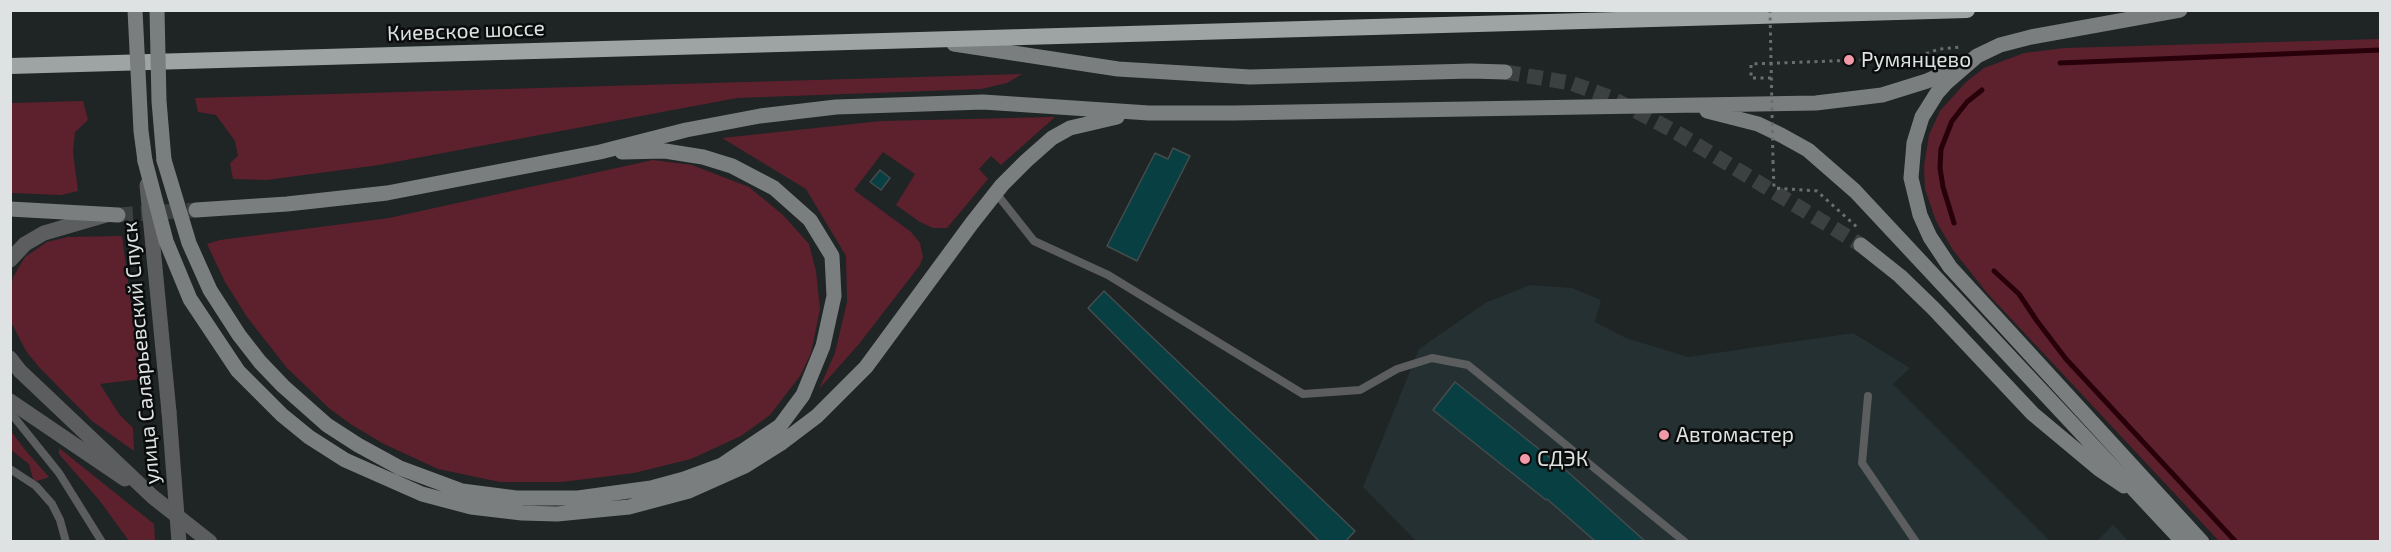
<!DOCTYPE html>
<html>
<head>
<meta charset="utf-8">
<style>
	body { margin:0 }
	#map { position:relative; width:2391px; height:552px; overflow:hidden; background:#1f2424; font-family:"Exo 2",sans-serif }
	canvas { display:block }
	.frame { position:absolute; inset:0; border:12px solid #dfe2e2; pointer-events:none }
</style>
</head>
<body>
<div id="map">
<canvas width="2391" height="552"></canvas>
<div class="frame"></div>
</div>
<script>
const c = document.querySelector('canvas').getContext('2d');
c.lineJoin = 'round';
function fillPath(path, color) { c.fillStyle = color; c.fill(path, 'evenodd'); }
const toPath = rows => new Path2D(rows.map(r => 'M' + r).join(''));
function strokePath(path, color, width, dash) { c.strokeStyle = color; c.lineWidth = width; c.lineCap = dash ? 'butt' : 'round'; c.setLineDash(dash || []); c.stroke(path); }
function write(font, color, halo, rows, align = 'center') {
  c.font = font + ' "Exo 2",sans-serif'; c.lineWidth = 5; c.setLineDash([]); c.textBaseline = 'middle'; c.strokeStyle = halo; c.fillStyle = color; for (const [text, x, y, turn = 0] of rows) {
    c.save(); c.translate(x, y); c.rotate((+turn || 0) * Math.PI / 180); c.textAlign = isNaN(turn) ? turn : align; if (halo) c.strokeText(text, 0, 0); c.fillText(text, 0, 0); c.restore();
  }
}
const built = toPath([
	[1530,285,1572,288,1601,300,1595,322,1626,338,1688,357,1853,333,1910,368,1893,384,2050,541,1416,541,1363,487,1419,349,1485,303],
	[2113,524,2128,541,2097,541,2113,525]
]);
const green = toPath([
	[2380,39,2380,541,2219,541,1988,294,1953,250,1936,221,1925,189,1924,166,1929,135,1940,111,1965,83,1984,68,2024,53,2065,48],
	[1022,74,1007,83,981,89,737,98,379,165,267,180,233,179,230,163,238,156,235,141,216,115,198,112,195,98],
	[83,101,88,120,75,132,73,152,78,191,61,195,11,193,11,103],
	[1055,117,1001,165,991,156,979,169,988,179,947,228,933,228,920,222,896,205,915,174,883,152,854,190,911,232,920,243,923,257,920,265,859,344,819,389,835,353,847,302,846,256,806,189,722,138,881,121],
	[653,160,692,165,749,187,783,215,809,244,816,271,820,309,811,353,800,376,770,415,741,436,691,459,634,473,562,482,500,482,438,469,384,444,352,425,330,409,287,368,247,317,225,282,207,244,220,240,389,218],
	[122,236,141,379,100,384,119,414,133,428,134,451,92,421,39,367,26,351,10,320,11,289,13,277,25,257,47,242,68,237],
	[10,430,26,451,49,477,34,482,29,464,11,450],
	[59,448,154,524,155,541,129,541,100,501,59,454]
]);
const stream = toPath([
	[2060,63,2380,50],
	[1954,223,1943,187,1940,168,1941,149,1952,121,1967,102,1982,90],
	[1994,271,2019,294,2037,321,2066,359,2236,542]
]);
const building = toPath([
	[1173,148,1190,156,1137,261,1107,246,1155,153,1168,159,1173,148],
	[880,170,890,178,881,190,870,182,880,170],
	[1104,291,1355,531,1345,542,1320,542,1088,308,1104,291],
	[1455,382,1569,473,1646,542,1596,542,1547,499,1546,500,1433,410,1455,382]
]);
const secondaryTunnel = toPath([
	[1505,72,1571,83,1609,97,1674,131,1861,245],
	[118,215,196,210]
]);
const path = toPath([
	[1771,78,1751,78,1751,64,1914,58,1939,49,1962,47],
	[1773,161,1774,188,1817,191,1859,229]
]);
const service = toPath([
	[996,193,1034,241,1108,275,1303,394,1360,390,1397,369,1432,358,1468,365,1685,542],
	[1868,396,1862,463,1916,542],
	[10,412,59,473,102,542],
	[10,469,36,486,52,504,60,520,66,542]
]);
const tertiary = toPath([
	[147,185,169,412],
	[10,260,25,244,44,233,106,215],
	[10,358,20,371,153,497,210,542],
	[10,401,125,479]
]);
const secondary = toPath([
	[2180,10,2031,37,2000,45,1977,56,1947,82,1937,93,1922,117,1914,143,1911,178,1920,215,1930,237,1950,267,2202,542],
	[954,44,1118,69,1250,77,1471,71,1505,72],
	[1707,111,1758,124,1781,135,1808,150,1855,191,2183,542],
	[164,160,189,243,210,290,239,335,260,362,283,386,327,425,358,445,400,468,462,491,516,498,578,498,651,488,684,479,722,465,780,426,803,395,823,346,834,296,832,256,810,220,774,188,732,166,703,157,665,151,622,152],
	[145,161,166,241,190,299,238,371,282,415,309,437,345,460,422,494,471,507,522,513,557,514,629,507,689,491,745,466,780,444,817,416,866,367,972,223,1002,185,1026,161,1052,138,1070,128,1117,117],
	[10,209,118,215],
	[196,210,287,204,387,193,600,152,686,130,760,116,836,107,983,102,1149,113,1234,113,1816,103,1882,95,1927,81,1966,64],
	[1861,245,1900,276,1934,309,2033,414,2099,469,2124,486]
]);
const trunk = toPath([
	[10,66,1967,10]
]);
const pathBridge = toPath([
	[1770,10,1773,161]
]);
const tertiaryBridge = toPath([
	[169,412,179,542]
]);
const secondaryBridge = toPath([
	[135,10,141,131,145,161],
	[157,10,159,101,164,160]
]);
const markers = [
	[1849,60,6,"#f39aa8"],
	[1664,435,6,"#f39aa8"],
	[1525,459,6,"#f39aa8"]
];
const streetNames = [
	["Киевское шоссе",466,31,-2],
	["улица Саларьевский Спуск",141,353,-95]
];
const poiNames = [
	["Румянцево",1861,60],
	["Автомастер",1676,435],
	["СДЭК",1537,459]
];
fillPath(built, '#243031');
fillPath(green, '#5d212e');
strokePath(stream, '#270009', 5);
fillPath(building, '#073f43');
strokePath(building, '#464b4c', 1.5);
strokePath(secondaryTunnel, '#3c4040', 15, [15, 8]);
strokePath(path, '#6a6e6e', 3, [3, 4.5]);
strokePath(service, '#5b5d5e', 8);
strokePath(tertiary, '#5b5d5e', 15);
strokePath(secondary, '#7b7e7f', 15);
strokePath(trunk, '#9ea4a4', 16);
strokePath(pathBridge, '#6a6e6e', 3, [3, 4.5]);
strokePath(tertiaryBridge, '#5b5d5e', 15);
strokePath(secondaryBridge, '#7b7e7f', 15);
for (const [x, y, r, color] of markers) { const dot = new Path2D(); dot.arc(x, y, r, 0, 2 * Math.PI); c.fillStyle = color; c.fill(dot); strokePath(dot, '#0b0d0d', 2); }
write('21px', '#dfe2e2', '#0b0d0d', streetNames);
write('21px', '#dfe2e2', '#0b0d0d', poiNames, 'left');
</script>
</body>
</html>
